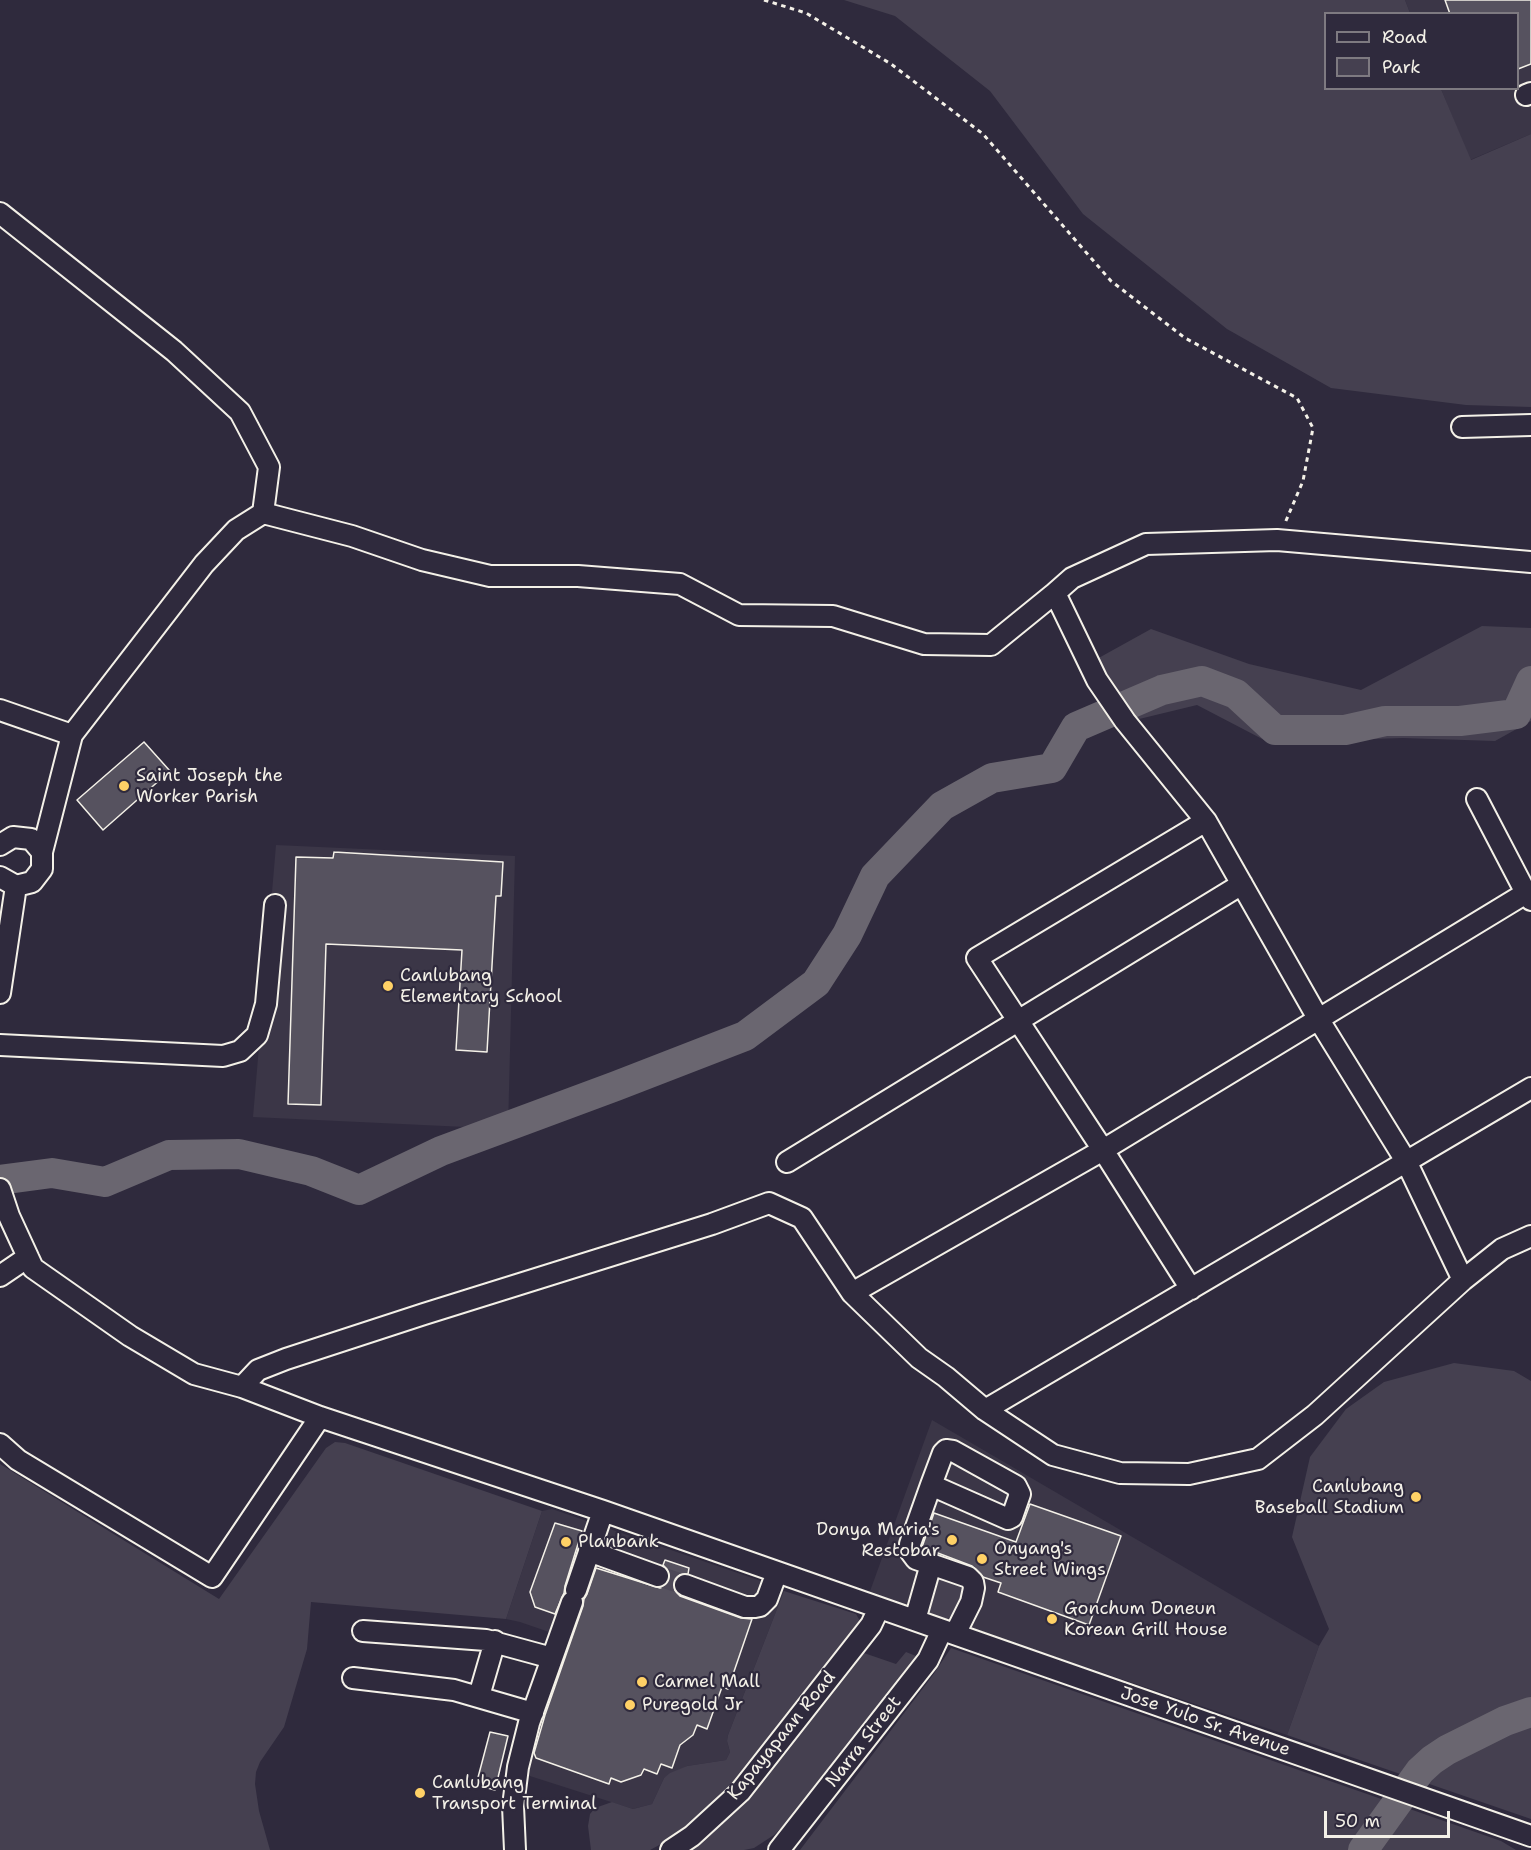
<!DOCTYPE html>
<html>
<head>
<meta charset="utf-8">
<style>
	body { margin:0 }
	#map { position:relative; width:1531px; height:1850px; overflow:hidden; background:#2f2a3d; font-family:"Shantell Sans",sans-serif }
	canvas { display:block }
	.legend { position:absolute; left:1324px; top:12px; width:195px; height:78px; box-sizing:border-box; background:#2f2a3d; border:2px solid #7e7a81; margin:0; padding:8px 10px; list-style:none; font-size:18px; color:#f4f1e8 }
	.legend li { display:flex; align-items:center; gap:12px; height:30px }
	.legend b { width:30px; border:2px solid #7e7a81 }
	.scale { position:absolute; left:1324px; top:1811px; width:126px; height:27px; box-sizing:border-box; border:3px solid #f4f1e8; border-top:0; padding-left:8px; font-size:18px; line-height:21px; white-space:nowrap; color:#f4f1e8; -webkit-text-stroke:4px #2f2a3d; paint-order:stroke }
</style>
</head>
<body>
<div id="map">
<canvas width="1531" height="1850"></canvas>
<ul class="legend">
<li><b style="height:8px;background:#2f2a3d"></b>Road</li>
<li><b style="height:16px;background:#454050"></b>Park</li>
</ul>
<div class="scale">50 m</div>
</div>
<script>
const c = document.querySelector('canvas').getContext('2d');
c.lineJoin = 'round';
function fillPath(path, color) { c.fillStyle = color; c.fill(path, 'evenodd'); }
const toPath = rows => new Path2D(rows.map(r => 'M' + r).join(''));
function strokePath(path, color, width, dash) { c.strokeStyle = color; c.lineWidth = width; c.lineCap = dash ? 'butt' : 'round'; c.setLineDash(dash || []); c.stroke(path); }
function write(font, color, halo, rows, align = 'center') {
  c.font = font + ' "Shantell Sans",sans-serif'; c.lineWidth = 4.5; c.setLineDash([]); c.textBaseline = 'middle'; c.strokeStyle = halo; c.fillStyle = color; for (const [text, x, y, turn = 0] of rows) {
    c.save(); c.translate(x, y); c.rotate((+turn || 0) * Math.PI / 180); c.textAlign = isNaN(turn) ? turn : align; if (halo) c.strokeText(text, 0, 0); c.fillText(text, 0, 0); c.restore();
  }
}
const built = toPath([
	[1405,0,1531,0,1531,134,1470,160,1441,89,1518,88,1518,14,1410,13],
	[276,845,515,856,508,1129,253,1117],
	[932,1420,1319,1646,1287,1735,869,1594],
	[552,1509,761,1581,784,1591,728,1735,727,1741,730,1752,726,1760,687,1766,664,1778,652,1804,633,1809,508,1769,517,1731,552,1633,520,1622,506,1619,542,1511]
]);
const green = toPath([
	[844,0,1405,0,1410,13,1326,14,1326,88,1441,89,1471,160,1531,134,1531,407,1466,405,1331,388,1227,329,1083,214,990,91,895,16],
	[1482,626,1531,628,1531,721,1495,741,1403,738,1268,742,1197,705,1135,720,1095,660,1151,629,1249,664,1361,690],
	[1454,1363,1514,1371,1531,1381,1531,1819,1287,1735,1319,1646,1329,1629,1292,1537,1310,1457,1346,1409,1384,1382],
	[335,1442,345,1443,542,1511,506,1619,311,1602,307,1649,284,1727,260,1762,256,1772,255,1784,259,1811,270,1850,0,1850,0,1464,219,1599,326,1448],
	[941,1577,963,1584,965,1588,959,1612,947,1619,930,1614,927,1611,934,1581],
	[784,1591,856,1614,860,1621,753,1764,723,1798,708,1812,676,1836,650,1850,591,1850,588,1826,590,1814,595,1808,612,1802,633,1809,652,1804,664,1778,670,1773,687,1766,726,1760,730,1752,727,1741,728,1735],
	[951,1648,1501,1841,1516,1850,800,1850,933,1675],
	[861,1652,896,1664,906,1652,916,1656,790,1819,774,1835,754,1848,744,1850,689,1850,704,1839,747,1798]
]);
const river = toPath([
	[0,1180,52,1173,105,1182,169,1155,239,1154,311,1171,359,1190,441,1151,616,1086,745,1036,816,983,847,935,875,876,942,806,992,778,1052,768,1076,727,1162,690,1202,681,1236,694,1275,730,1345,730,1385,721,1460,721,1516,714,1531,681],
	[1363,1850,1420,1771,1432,1760,1447,1750,1505,1721,1531,1712]
]);
const building = toPath([
	[1445,0,1531,0,1531,64,1518,69,1518,14,1450,14,1445,0],
	[144,742,170,771,103,830,77,800,144,742],
	[334,852,503,862,501,896,496,896,487,1052,456,1050,462,950,326,944,321,1105,288,1104,296,857,333,858,334,852],
	[1030,1504,1121,1536,1089,1625,998,1592,1001,1583,983,1577,972,1566,922,1547,934,1513,1016,1542,1030,1504],
	[555,1523,582,1531,565,1586,564,1593,555,1614,535,1607,530,1592,555,1523],
	[665,1560,689,1568,688,1574,678,1575,674,1581,673,1588,680,1596,741,1618,752,1619,728,1689,722,1687,707,1729,697,1725,693,1735,680,1745,672,1768,661,1764,657,1774,644,1769,641,1775,621,1782,611,1778,609,1784,536,1758,534,1753,545,1715,583,1606,584,1599,587,1594,596,1568,660,1588,665,1586,669,1580,670,1573,663,1565,665,1560],
	[490,1732,508,1736,495,1790,476,1785,490,1732]
]);
const minorTunnel = toPath([
	[658,1576,685,1585]
]);
const path = toPath([
	[764,0,806,13,891,64,983,134,1111,281,1185,338,1297,398,1313,428,1303,481,1285,523]
]);
const minor = toPath([
	[1526,95,1531,93],
	[0,213,174,351,240,412,269,467,263,513,236,530,204,564,72,735,42,852],
	[1462,427,1531,425],
	[263,513,352,536,422,560,490,576,578,576,680,584,739,615,833,616,924,644,991,645,1055,593],
	[0,710,72,735],
	[1477,799,1526,893,1531,900],
	[0,845,13,837,31,839,42,852,42,869,32,882,16,886,0,877],
	[0,993,16,886],
	[0,1045,223,1056,240,1051,257,1035,266,1004,275,905],
	[787,1162,1242,884],
	[0,1189,9,1216,33,1268,130,1336,194,1374,242,1387,320,1417,603,1511,1531,1836],
	[0,1276,28,1257],
	[1463,1280,1406,1161,1319,1020,1206,821,1125,721,1097,680,1055,593,1072,578,1146,544,1277,540,1531,562],
	[1191,1289,1103,1150,977,958,1206,821],
	[852,1293,1103,1150,1526,893],
	[242,1387,258,1370,286,1359,424,1314,712,1224,769,1203,802,1218,852,1293,919,1358,946,1377,985,1410,1053,1455,1120,1473,1189,1474,1258,1459,1315,1415,1463,1280,1502,1249,1531,1236],
	[985,1410,1531,1088],
	[0,1444,18,1460,212,1577,320,1417],
	[931,1485,1008,1519,1012,1517,1020,1494,1016,1486,953,1451,946,1450,943,1453,931,1485,910,1544,910,1551,916,1559,968,1577,973,1582,974,1588,971,1602,955,1634],
	[589,1551,658,1576],
	[685,1585,745,1607,755,1607,760,1606,767,1599,777,1572],
	[576,1590,603,1511],
	[915,1620,931,1564],
	[363,1631,486,1640,552,1658],
	[353,1678,454,1690,533,1713],
	[479,1696,495,1641],
	[515,1850,513,1806,518,1767,529,1723,572,1602],
	[671,1850,692,1836,740,1792,871,1625,879,1608],
	[779,1850,928,1660,942,1630]
]);
const markers = [
	[124,786,6,"#ffd166"],
	[388,986,6,"#ffd166"],
	[1416,1497,6,"#ffd166"],
	[952,1540,6,"#ffd166"],
	[566,1542,6,"#ffd166"],
	[982,1559,6,"#ffd166"],
	[1052,1619,6,"#ffd166"],
	[642,1682,6,"#ffd166"],
	[630,1705,6,"#ffd166"],
	[420,1793,6,"#ffd166"]
];
const poiNames = [
	["Saint Joseph the",136,776],
	["Worker Parish",136,797],
	["Canlubang",400,976],
	["Elementary School",400,997],
	["Canlubang",1404,1487,"right"],
	["Baseball Stadium",1404,1508,"right"],
	["Donya Maria's",940,1530,"right"],
	["Restobar",940,1551,"right"],
	["Planbank",578,1542],
	["Onyang's",994,1549],
	["Street Wings",994,1570],
	["Gonchum Doneun",1064,1609],
	["Korean Grill House",1064,1630],
	["Carmel Mall",654,1682],
	["Puregold Jr",642,1705],
	["Canlubang",432,1783],
	["Transport Terminal",432,1804]
];
const streetNames = [
	["Jose Yulo Sr. Avenue",1205,1722,19],
	["Kapayapaan Road",782,1736,-51],
	["Narra Street",864,1742,-52]
];
fillPath(built, '#3b3647');
fillPath(green, '#454050');
strokePath(river, '#6a6670', 30);
fillPath(building, '#56525f');
strokePath(building, '#f4f1e8', 1.5);
strokePath(minorTunnel, '#4d4857', 20, [20, 10]);
strokePath(minor, '#f4f1e8', 24);
strokePath(path, '#f4f1e8', 3, [4.5, 4.5]);
strokePath(minor, '#2f2a3d', 20);
for (const [x, y, r, color] of markers) { const dot = new Path2D(); dot.arc(x, y, r, 0, 2 * Math.PI); c.fillStyle = color; c.fill(dot); strokePath(dot, '#2f2a3d', 2); }
write('18px', '#f4f1e8', '#2f2a3d', poiNames, 'left');
write('18px', '#f4f1e8', '#2f2a3d', streetNames);
</script>
</body>
</html>
